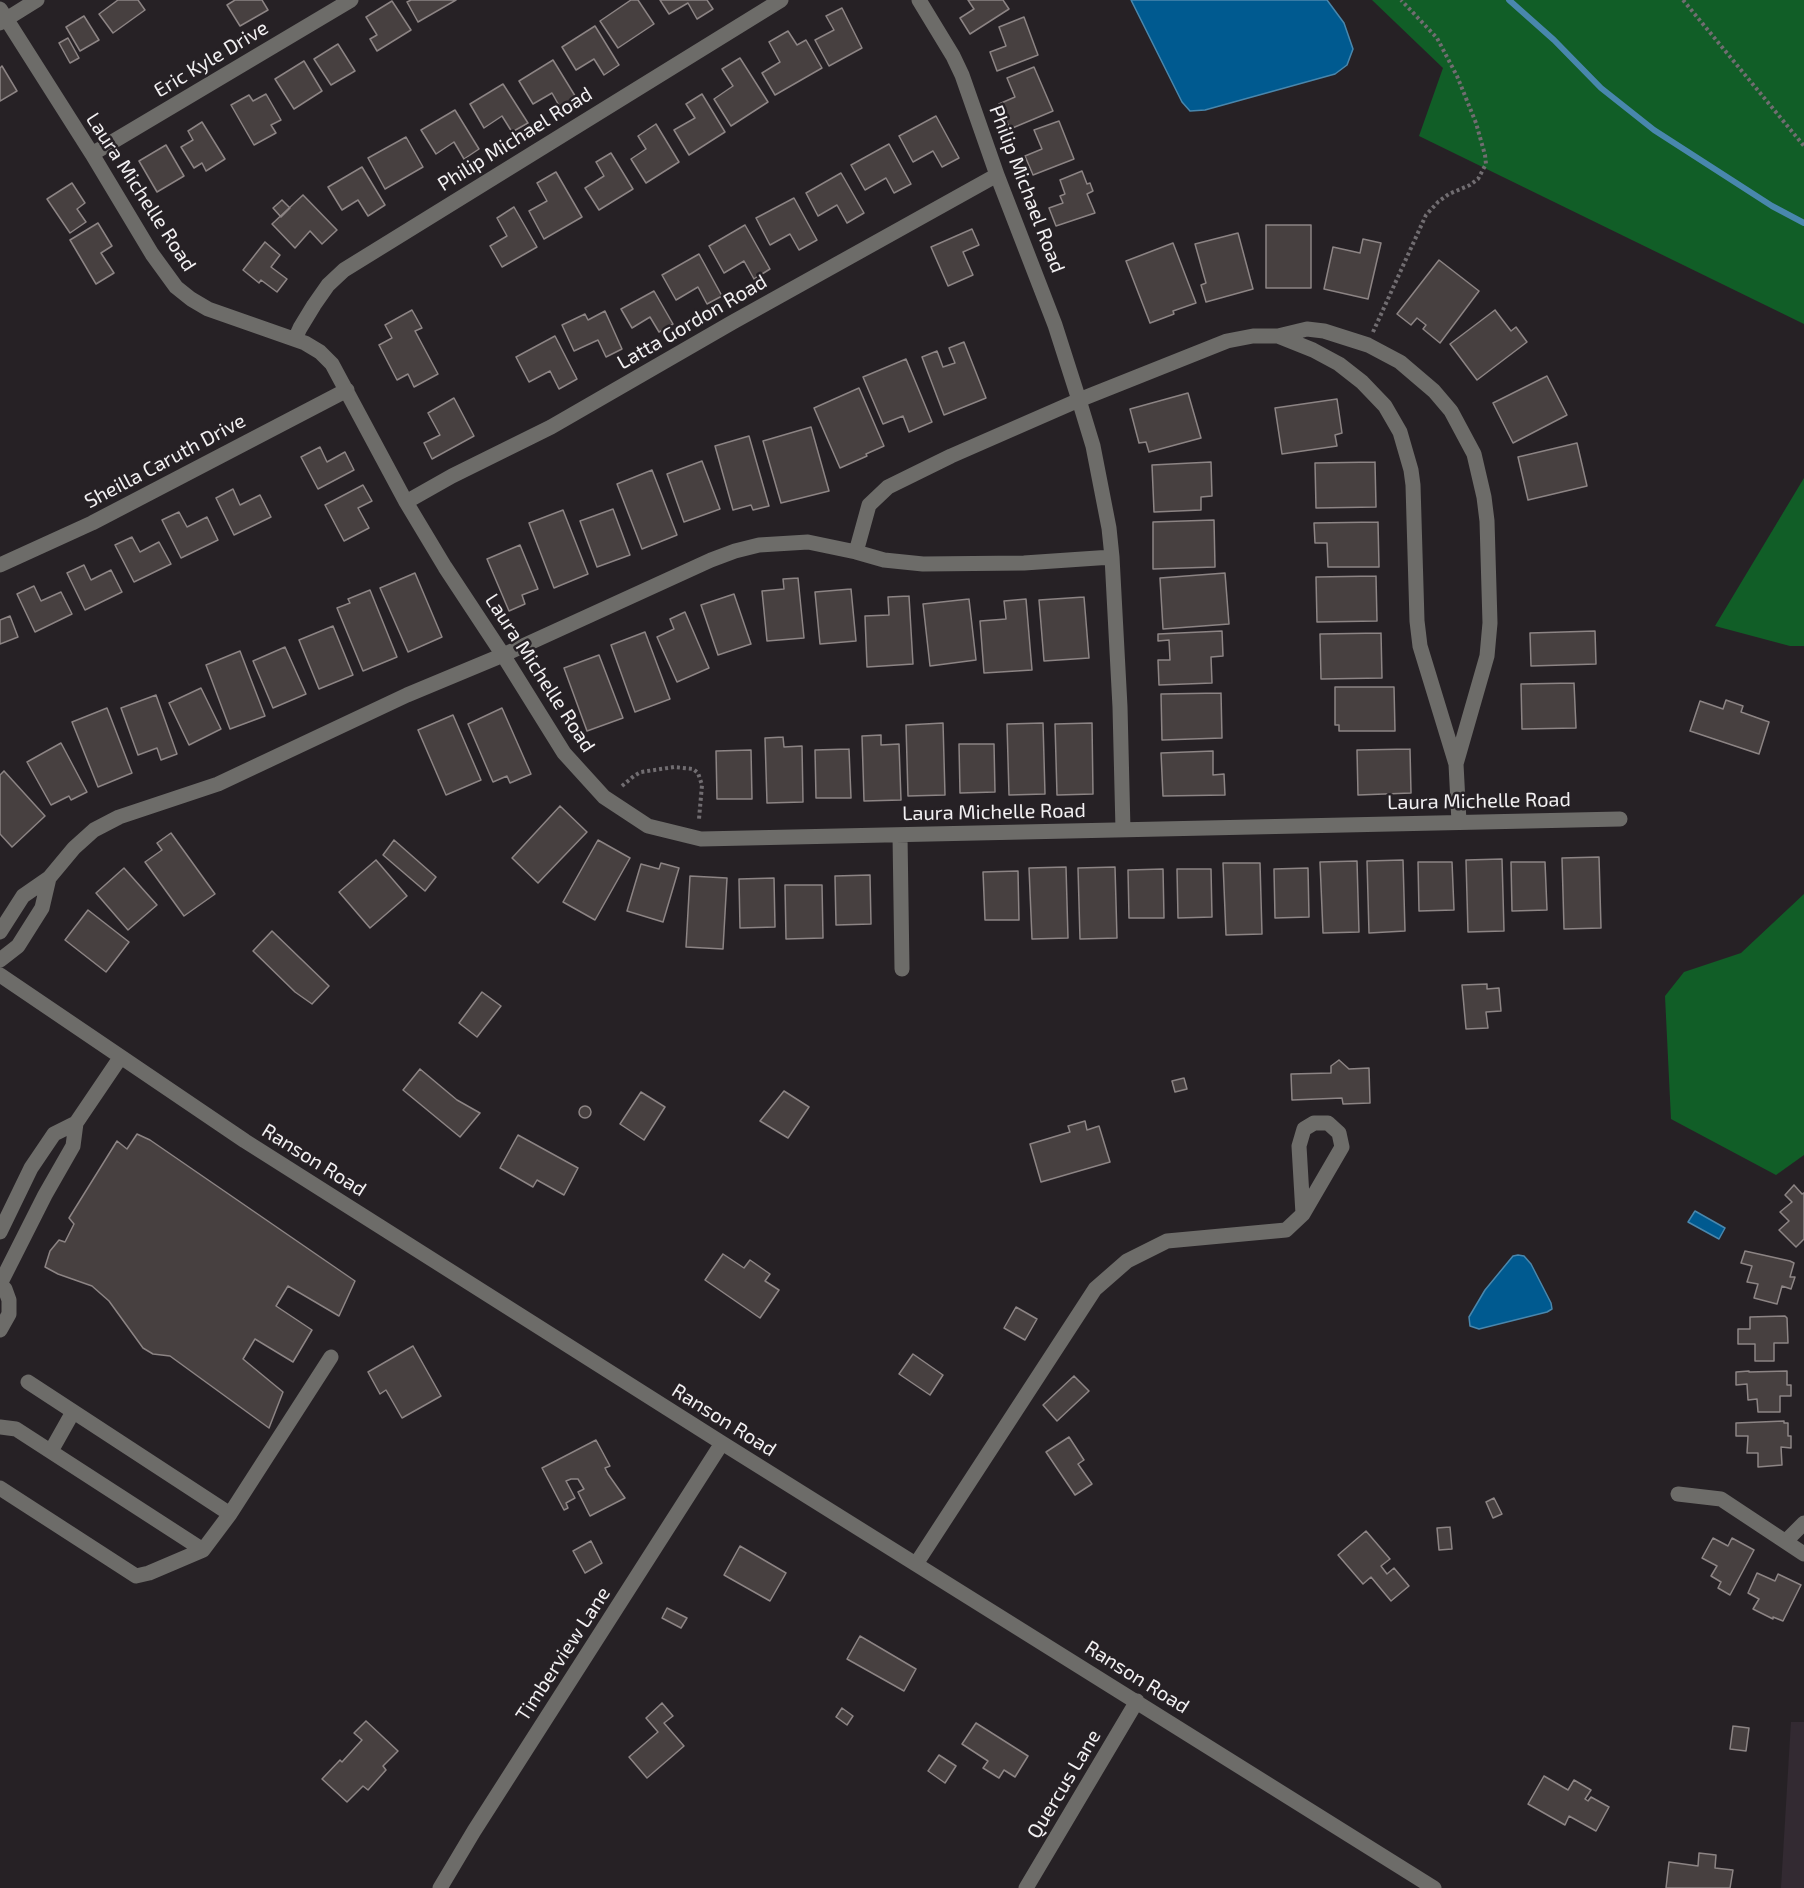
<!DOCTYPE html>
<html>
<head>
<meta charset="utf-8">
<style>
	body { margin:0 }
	canvas { display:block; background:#262125 }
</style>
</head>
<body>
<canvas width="1804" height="1888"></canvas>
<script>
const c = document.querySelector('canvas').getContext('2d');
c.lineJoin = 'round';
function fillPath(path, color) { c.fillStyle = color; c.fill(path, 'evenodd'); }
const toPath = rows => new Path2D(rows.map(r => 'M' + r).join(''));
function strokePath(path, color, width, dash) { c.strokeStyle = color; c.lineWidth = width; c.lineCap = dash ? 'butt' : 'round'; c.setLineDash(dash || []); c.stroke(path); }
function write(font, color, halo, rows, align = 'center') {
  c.font = font + ' "Exo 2",sans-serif'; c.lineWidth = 5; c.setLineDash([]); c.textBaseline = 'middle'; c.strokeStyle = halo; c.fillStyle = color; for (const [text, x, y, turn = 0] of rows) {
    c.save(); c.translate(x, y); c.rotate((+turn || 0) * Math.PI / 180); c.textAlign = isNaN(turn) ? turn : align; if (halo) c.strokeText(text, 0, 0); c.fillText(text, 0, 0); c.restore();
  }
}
const built = toPath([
	[1791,1722,1804,1722,1804,1888,1781,1888]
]);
const forest = toPath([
	[1372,0,1804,0,1804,324,1419,136,1443,68],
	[1804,478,1804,646,1790,646,1715,626],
	[1804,894,1804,1155,1776,1175,1671,1119,1665,996,1684,972,1741,953]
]);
const water = toPath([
	[1131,0,1327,0,1344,23,1353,49,1347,65,1335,74,1205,110,1190,111,1182,102,1131,0],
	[1695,1211,1725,1228,1719,1239,1688,1222,1695,1211],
	[1518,1255,1524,1256,1531,1264,1551,1303,1552,1309,1547,1312,1479,1329,1470,1326,1469,1317,1485,1290,1513,1256,1518,1255]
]);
const stream = toPath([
	[1509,0,1554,40,1601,88,1654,130,1772,206,1804,223]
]);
const building = toPath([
	[118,0,138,0,145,10,113,33,99,14,118,0],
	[235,0,262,0,268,10,240,26,227,5,235,0],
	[411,0,456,0,418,22,407,2,411,0],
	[631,0,638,0,654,24,618,48,600,21,631,0],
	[660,0,707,0,713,9,697,19,688,3,669,14,660,0],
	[968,0,1003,0,1009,9,970,34,960,18,974,9,968,0],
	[392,1,411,30,377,51,370,39,377,35,366,17,392,1],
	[842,8,862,48,829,66,815,40,834,30,826,16,842,8],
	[84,16,99,40,80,51,66,27,84,16],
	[1024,17,1038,55,997,71,990,52,1006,46,999,27,1024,17],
	[595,26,619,65,604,75,594,59,576,70,562,47,595,26],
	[788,31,797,45,806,40,822,68,775,95,762,73,780,62,769,42,788,31],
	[68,38,79,58,70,63,59,43,68,38],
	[338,44,355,71,331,85,314,59,338,44],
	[740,58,768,102,731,126,714,99,733,86,722,69,740,58],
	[553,60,577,99,561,109,552,93,533,104,519,81,553,60],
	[304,61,322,91,294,109,275,79,304,61],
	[2,66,17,91,0,101,0,68,2,66],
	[1034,67,1053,111,1010,129,999,104,1015,97,1007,78,1034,67],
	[503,84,528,123,512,132,502,116,484,128,470,104,503,84],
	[266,94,281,120,271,125,276,133,254,145,231,105,249,95,253,101,266,94],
	[702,94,725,132,689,155,674,130,695,118,686,104,702,94],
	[455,110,479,149,464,159,454,142,436,154,421,130,455,110],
	[936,116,959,158,942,167,933,151,913,162,899,136,936,116],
	[1059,121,1074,159,1033,175,1025,156,1042,149,1034,130,1059,121],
	[202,122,225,159,206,171,202,163,194,168,181,147,193,140,188,131,202,122],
	[656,124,679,162,646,183,631,159,646,149,638,136,656,124],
	[406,137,423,167,385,189,368,158,406,137],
	[889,144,911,184,894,193,886,178,865,190,851,165,889,144],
	[166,145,184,176,157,192,139,161,166,145],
	[611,153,633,189,599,210,585,188,604,176,596,162,611,153],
	[362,167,385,205,368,216,358,200,342,210,328,187,362,167],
	[1082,171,1087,184,1090,183,1093,191,1087,194,1095,213,1056,226,1049,208,1063,203,1060,196,1065,194,1060,180,1082,171],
	[556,172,582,217,544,239,529,211,547,201,537,183,556,172],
	[841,173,864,213,847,223,837,205,818,216,806,193,841,173],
	[72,183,85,203,77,209,86,222,70,233,47,199,72,183],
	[303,195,337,230,322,244,310,231,295,248,272,224,303,195],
	[794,198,817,240,799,250,790,234,770,245,756,218,794,198],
	[282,200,290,208,281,217,273,208,282,200],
	[514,207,537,247,502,267,490,246,507,236,497,218,514,207],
	[98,223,112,246,101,253,114,273,96,284,70,240,98,223],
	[745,225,770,269,754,279,744,261,724,273,709,246,745,225],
	[1266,225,1311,225,1311,288,1266,288,1266,225],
	[972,229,979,245,963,252,973,275,948,286,931,247,972,229],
	[1238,233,1253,289,1206,302,1201,285,1206,283,1195,244,1238,233],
	[1363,239,1381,243,1368,299,1324,289,1333,247,1360,253,1363,239],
	[265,242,280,255,271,267,287,279,277,292,261,280,259,283,243,270,265,242],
	[1173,243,1196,303,1173,311,1174,314,1150,323,1126,261,1173,243],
	[699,254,722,296,707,304,698,287,676,300,662,275,699,254],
	[1439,260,1479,291,1440,343,1423,329,1426,325,1417,318,1411,325,1397,314,1439,260],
	[654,291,673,324,659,332,650,317,632,328,621,309,654,291],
	[412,310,422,328,415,331,438,374,414,387,408,374,397,380,379,345,392,338,385,325,412,310],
	[1495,310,1511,331,1516,327,1527,342,1477,380,1450,344,1495,310],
	[605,311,622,349,606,357,598,340,574,351,562,325,585,314,588,320,605,311],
	[555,336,577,379,559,389,550,371,529,382,516,357,555,336],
	[964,342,986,398,944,415,922,357,937,351,943,367,955,363,949,348,964,342],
	[906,359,932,422,909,432,903,416,883,424,863,377,906,359],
	[1547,376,1567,415,1513,443,1493,403,1547,376],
	[859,388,884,446,866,454,867,456,840,468,814,408,859,388],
	[1188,393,1201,438,1149,452,1146,442,1139,443,1130,409,1188,393],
	[454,398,474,436,432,459,424,443,440,435,428,413,454,398],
	[1337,399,1342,433,1335,435,1337,446,1282,454,1275,408,1337,399],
	[811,427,829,491,781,503,763,441,811,427],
	[749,436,769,506,753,510,751,505,733,510,715,446,749,436],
	[1577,443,1587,486,1528,500,1518,457,1577,443],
	[320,447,327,462,345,452,354,470,318,489,301,457,320,447],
	[702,461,720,509,684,522,667,474,702,461],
	[1211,462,1212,496,1201,497,1201,510,1154,512,1152,465,1211,462],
	[1375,462,1376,507,1316,508,1315,463,1375,462],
	[652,470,677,535,642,549,617,484,652,470],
	[363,485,372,501,358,508,369,528,344,541,325,505,363,485],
	[233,489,240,505,260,495,271,517,234,535,216,498,233,489],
	[613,509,630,555,597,567,580,521,613,509],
	[563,510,588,574,554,588,529,523,563,510],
	[179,512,187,527,207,517,218,540,181,558,162,520,179,512],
	[1214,520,1215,567,1153,569,1153,522,1214,520],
	[1378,522,1379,567,1328,567,1327,543,1315,543,1314,523,1378,522],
	[132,537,140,552,159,542,171,564,134,582,115,545,132,537],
	[520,545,538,589,522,595,525,604,509,611,487,559,520,545],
	[84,565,91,580,111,570,122,592,85,610,67,573,84,565],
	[415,573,442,637,408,652,380,588,415,573],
	[1225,573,1229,624,1163,629,1160,578,1225,573],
	[1376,576,1377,621,1317,622,1316,577,1376,576],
	[798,578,804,638,767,641,762,591,784,589,783,579,798,578],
	[34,586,41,601,61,592,72,614,35,632,17,594,34,586],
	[851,589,856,641,820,644,815,592,851,589],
	[370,590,397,657,363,671,337,608,350,603,348,599,370,590],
	[734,594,751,644,718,655,701,605,734,594],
	[909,596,913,664,867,667,865,616,889,615,888,597,909,596],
	[1084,597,1089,658,1044,661,1039,600,1084,597],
	[969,599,976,660,930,666,923,604,969,599],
	[1026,599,1032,670,984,673,980,621,1006,619,1004,601,1026,599],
	[685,612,709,668,677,682,657,637,674,629,670,619,685,612],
	[10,616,18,637,0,644,0,620,10,616],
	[333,626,353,675,319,689,299,640,333,626],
	[1222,631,1223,656,1211,657,1212,683,1159,685,1158,660,1170,660,1169,640,1158,641,1158,634,1222,631],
	[1595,631,1596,664,1531,666,1530,633,1595,631],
	[645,632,670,699,635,712,611,645,645,632],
	[1381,633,1382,678,1321,679,1320,634,1381,633],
	[285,647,306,694,273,708,253,661,285,647],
	[240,651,265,716,230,729,206,665,240,651],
	[599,655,623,718,587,731,564,668,599,655],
	[1574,683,1576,728,1522,729,1521,684,1574,683],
	[1335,687,1394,687,1395,731,1339,731,1339,725,1335,725,1335,687],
	[201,688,221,729,189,745,169,703,201,688],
	[1221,693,1222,738,1162,740,1161,694,1221,693],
	[156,695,177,754,161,760,157,748,138,755,121,708,156,695],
	[1726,700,1743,706,1741,712,1769,722,1759,754,1690,731,1700,701,1723,709,1726,700],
	[107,708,132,773,98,787,72,722,107,708],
	[502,708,531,774,510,783,507,776,493,782,468,724,502,708],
	[453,715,481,780,446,795,418,730,453,715],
	[943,723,945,795,908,796,906,725,943,723],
	[1043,723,1045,794,1009,795,1007,724,1043,723],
	[1092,723,1093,794,1057,795,1055,724,1092,723],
	[881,735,881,745,899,744,901,800,864,801,862,736,881,735],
	[783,737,784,747,802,746,803,802,767,803,765,738,783,737],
	[61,743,87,792,71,800,69,796,51,805,27,762,61,743],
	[959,744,994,744,995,792,960,793,959,744],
	[849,749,851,798,816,798,815,750,849,749],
	[1410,749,1411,793,1358,795,1357,750,1410,749],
	[751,750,752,799,717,799,716,751,751,750],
	[1213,751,1213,775,1224,774,1225,795,1163,796,1161,753,1213,751],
	[4,771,45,816,12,847,0,834,0,775,4,771],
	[560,806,587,832,538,883,512,858,560,806],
	[171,833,215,894,184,916,145,862,162,850,157,843,171,833],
	[394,840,436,877,425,891,383,855,394,840],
	[598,840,630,858,595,920,563,902,598,840],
	[1599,857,1601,928,1564,929,1562,858,1599,857],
	[1502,859,1504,931,1468,932,1466,860,1502,859],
	[376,860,407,896,370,928,339,892,376,860],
	[1403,860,1405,931,1369,933,1367,861,1403,860],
	[1357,861,1359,932,1323,933,1320,862,1357,861],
	[1418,862,1452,862,1454,910,1419,911,1418,862],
	[1511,862,1545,862,1547,910,1512,911,1511,862],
	[661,863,679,868,663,922,627,911,641,864,659,869,661,863],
	[1223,863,1260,863,1262,934,1226,935,1223,863],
	[1066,867,1068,938,1032,939,1029,868,1066,867],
	[1115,867,1117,938,1080,939,1078,868,1115,867],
	[124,868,157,905,128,930,96,893,124,868],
	[1308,868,1309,917,1275,918,1274,869,1308,868],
	[1163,869,1164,918,1129,918,1128,870,1163,869],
	[1177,869,1211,869,1212,917,1178,918,1177,869],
	[1018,871,1019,920,985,920,983,872,1018,871],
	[870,875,871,924,836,925,835,876,870,875],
	[690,876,727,878,723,949,686,947,690,876],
	[774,878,775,927,740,928,739,879,774,878],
	[785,885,822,885,823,938,786,939,785,885],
	[88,910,129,942,106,972,65,940,88,910],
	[272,931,329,986,312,1004,295,992,253,951,272,931],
	[1487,984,1487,989,1499,988,1501,1011,1486,1012,1488,1028,1466,1029,1462,985,1487,984],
	[482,992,501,1006,477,1037,459,1023,482,992],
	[1339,1060,1349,1069,1369,1068,1370,1103,1343,1104,1342,1098,1292,1100,1291,1074,1331,1073,1331,1066,1339,1060],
	[420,1069,457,1100,480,1113,460,1137,403,1090,420,1069],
	[1184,1078,1187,1089,1175,1092,1172,1081,1184,1078],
	[784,1091,809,1107,788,1138,760,1121,784,1091],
	[641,1092,665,1107,644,1140,620,1124,641,1092],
	'579 1112a6 6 0 1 1 12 0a6 6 0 1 1-12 0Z',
	[1085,1121,1087,1130,1099,1126,1110,1162,1041,1182,1030,1144,1070,1132,1068,1126,1085,1121],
	[137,1134,150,1140,355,1281,339,1316,288,1286,276,1306,312,1330,293,1362,255,1339,243,1359,283,1392,269,1428,170,1356,153,1354,143,1348,109,1301,92,1286,58,1274,45,1267,50,1251,59,1240,65,1242,74,1224,69,1218,117,1141,127,1149,137,1134],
	[518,1135,578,1168,564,1195,537,1180,533,1187,500,1168,518,1135],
	[1794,1185,1802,1194,1804,1193,1804,1239,1796,1247,1779,1230,1789,1221,1780,1212,1792,1202,1785,1195,1794,1185],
	[1745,1251,1790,1261,1794,1263,1790,1277,1795,1277,1791,1289,1782,1286,1777,1304,1754,1298,1758,1284,1747,1282,1752,1266,1741,1263,1745,1251],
	[723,1254,744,1268,750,1260,770,1274,765,1281,779,1290,760,1318,705,1280,723,1254],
	[1016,1307,1037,1319,1025,1340,1004,1328,1016,1307],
	[1785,1316,1787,1318,1788,1343,1774,1343,1774,1361,1755,1361,1755,1344,1738,1344,1738,1329,1750,1329,1750,1317,1785,1316],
	[413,1346,441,1396,402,1418,386,1390,380,1394,368,1372,413,1346],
	[913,1354,943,1375,930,1395,899,1374,913,1354],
	[1749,1371,1749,1372,1787,1371,1787,1385,1791,1385,1791,1396,1780,1396,1780,1412,1758,1412,1757,1399,1748,1400,1747,1384,1736,1385,1736,1372,1749,1371],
	[1074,1376,1089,1391,1057,1421,1043,1405,1074,1376],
	[1784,1421,1784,1423,1788,1423,1788,1436,1791,1436,1791,1448,1781,1447,1782,1465,1758,1467,1758,1453,1747,1453,1748,1436,1736,1436,1736,1423,1784,1421],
	[1069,1437,1084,1460,1078,1464,1092,1484,1075,1495,1046,1452,1069,1437],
	[596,1440,610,1466,605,1468,608,1474,625,1498,590,1516,578,1492,584,1489,578,1479,571,1479,566,1481,575,1498,566,1503,568,1508,564,1510,542,1468,596,1440],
	[1494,1498,1502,1514,1493,1518,1486,1502,1494,1498],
	[1450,1527,1452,1549,1439,1550,1437,1528,1450,1527],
	[1366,1531,1390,1559,1381,1566,1387,1574,1394,1568,1409,1586,1391,1601,1371,1577,1363,1584,1338,1555,1366,1531],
	[1713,1538,1728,1546,1732,1538,1754,1550,1730,1595,1718,1588,1721,1582,1711,1576,1717,1566,1702,1558,1713,1538],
	[591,1541,602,1563,585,1573,573,1551,591,1541],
	[740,1546,786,1573,770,1601,724,1575,740,1546],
	[1757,1573,1775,1581,1778,1574,1801,1585,1783,1621,1773,1617,1773,1619,1753,1609,1759,1599,1748,1593,1757,1573],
	[667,1608,687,1618,681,1628,662,1618,667,1608],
	[860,1636,916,1669,904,1691,847,1659,860,1636],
	[662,1703,673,1716,664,1723,684,1746,647,1778,629,1757,658,1732,646,1718,662,1703],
	[842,1708,853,1716,847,1725,836,1717,842,1708],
	[366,1721,398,1751,383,1766,386,1770,368,1790,363,1786,347,1802,322,1779,340,1760,342,1762,362,1740,354,1733,366,1721],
	[976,1723,1028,1756,1015,1777,1004,1770,999,1778,983,1768,988,1761,962,1744,976,1723],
	[1733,1726,1749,1728,1746,1751,1730,1749,1733,1726],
	[939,1755,956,1766,945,1783,928,1771,939,1755],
	[1544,1776,1568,1790,1574,1780,1591,1790,1585,1799,1588,1801,1591,1797,1609,1807,1596,1831,1569,1816,1565,1825,1528,1804,1544,1776],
	[1699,1853,1716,1855,1715,1868,1733,1870,1730,1888,1666,1888,1669,1862,1698,1866,1699,1853]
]);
const path = toPath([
	[1683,0,1804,146],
	[1373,332,1426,215,1438,202,1449,194,1470,185,1478,179,1486,164,1485,155,1476,123,1457,76,1437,38,1401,0],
	[622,786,634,776,641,772,674,767,693,769,698,773,702,785,699,819]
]);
const minor = toPath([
	[0,9,92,154,152,254,176,287,191,299,208,309,305,343,320,352,332,364,406,502,445,567,503,655,564,753,604,797,648,826,701,839,1620,819],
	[0,23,37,0],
	[92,154,351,0],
	[1278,336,1313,350,1339,364,1362,382,1385,406,1400,432,1411,470,1413,485,1417,621,1420,646,1456,764,1459,822],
	[295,339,300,328,314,305,328,285,344,270,781,0],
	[406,502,452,476,551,427,733,322,997,175],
	[856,552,869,505,888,487,951,456,1079,400,1055,325,997,175,962,75,953,56,919,0],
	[1112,557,1109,528,1093,446,1079,400,1227,341,1253,336,1278,336,1307,329,1324,331,1368,345,1400,362,1434,391,1451,411,1474,454,1484,497,1487,521,1490,623,1487,656,1456,764],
	[0,565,92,523,347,390],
	[900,835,902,969],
	[0,932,23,896,49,878,74,848,94,830,119,817,218,784,407,695,503,655,711,560,735,551,759,545,808,542,856,552,884,560,923,564,1024,563,1112,557,1120,707,1123,830],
	[0,960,18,946,42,908,49,878],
	[0,975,245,1141,722,1443,1434,1888],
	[0,1232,31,1168,54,1134,76,1123],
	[0,1330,9,1314,9,1300,5,1289,0,1284,45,1195,73,1146,76,1123,120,1058],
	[28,1382,230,1514],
	[0,1427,16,1429,203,1550],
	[51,1451,73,1412],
	[0,1488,136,1576,149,1573,203,1550,230,1514,331,1357],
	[1678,1494,1721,1499,1804,1554],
	[1786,1541,1804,1523],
	[916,1564,1095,1289,1127,1261,1167,1241,1286,1230,1303,1214,1342,1147,1339,1133,1328,1123,1314,1123,1304,1129,1299,1146,1303,1214],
	[440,1888,474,1831,722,1443],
	[1026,1888,1137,1701]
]);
const streetNames = [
	["Eric Kyle Drive",211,59,-31],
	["Philip Michael Road",515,139,-32],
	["Philip Michael Road",1027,189,69],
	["Laura Michelle Road",141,192,57],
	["Latta Gordon Road",692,322,-30],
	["Sheilla Caruth Drive",165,461,-28],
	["Laura Michelle Road",540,673,57],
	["Laura Michelle Road",1479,801,-1],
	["Laura Michelle Road",994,812,-1],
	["Ranson Road",314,1160,32],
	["Ranson Road",724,1420,32],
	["Timberview Lane",563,1654,-57],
	["Ranson Road",1137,1677,32],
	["Quercus Lane",1064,1784,-59]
];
fillPath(built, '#332a32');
fillPath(forest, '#115e27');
fillPath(water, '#005a90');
strokePath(water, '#4987ad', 1.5);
strokePath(stream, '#4987ad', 6);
fillPath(building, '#474040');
strokePath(building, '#8c8484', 1.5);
strokePath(path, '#716d71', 4, [3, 3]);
strokePath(minor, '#6d6c69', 15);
write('20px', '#f2f0f2', '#262125', streetNames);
</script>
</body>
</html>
